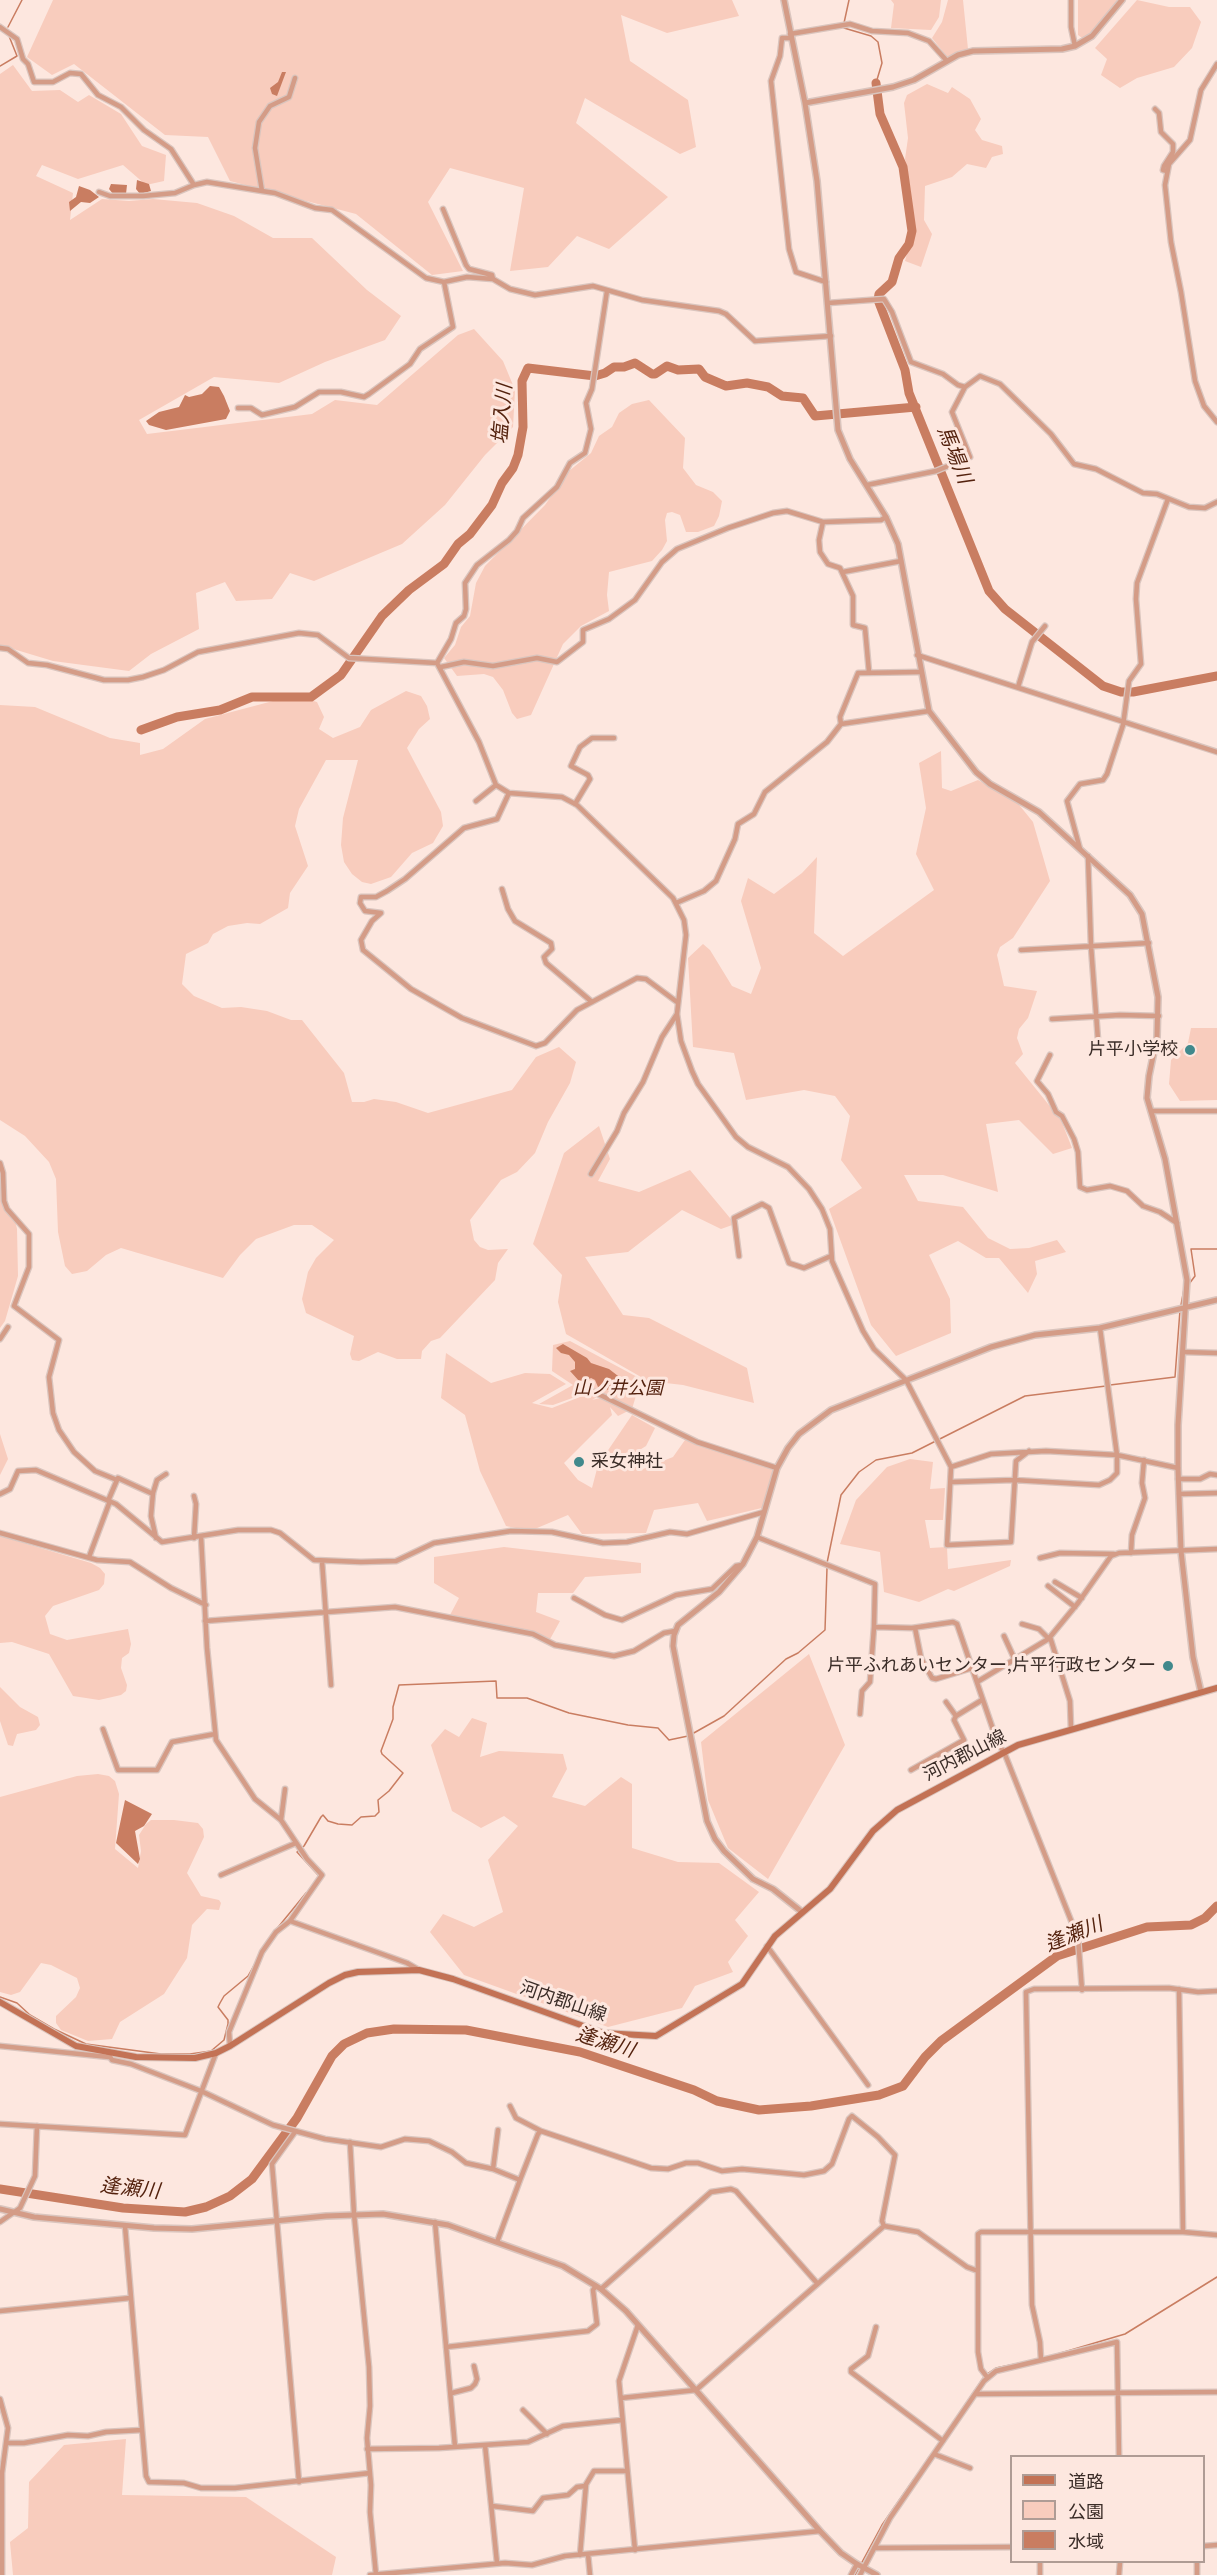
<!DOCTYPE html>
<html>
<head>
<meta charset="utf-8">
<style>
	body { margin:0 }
	#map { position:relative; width:1217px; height:2575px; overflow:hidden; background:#fde7df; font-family:"Libre Baskerville","Noto Sans JP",serif }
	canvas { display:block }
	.legend { position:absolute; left:1010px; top:2455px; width:195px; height:108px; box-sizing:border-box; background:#fde7df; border:2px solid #af9c95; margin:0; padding:8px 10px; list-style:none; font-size:18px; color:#3a2c27 }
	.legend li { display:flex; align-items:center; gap:12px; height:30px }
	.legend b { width:30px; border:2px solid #af9c95 }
</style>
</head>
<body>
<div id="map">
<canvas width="1217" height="2575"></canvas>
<ul class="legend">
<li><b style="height:8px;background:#c37255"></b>道路</li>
<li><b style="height:16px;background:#f8ccbd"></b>公園</li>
<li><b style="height:16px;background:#c97d61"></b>水域</li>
</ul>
</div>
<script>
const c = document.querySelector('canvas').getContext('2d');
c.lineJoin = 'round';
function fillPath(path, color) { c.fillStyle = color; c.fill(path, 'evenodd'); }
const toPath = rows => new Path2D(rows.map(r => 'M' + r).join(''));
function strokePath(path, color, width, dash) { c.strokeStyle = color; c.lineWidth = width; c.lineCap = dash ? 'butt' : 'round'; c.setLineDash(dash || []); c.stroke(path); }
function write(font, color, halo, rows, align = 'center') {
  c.font = font + ' "Libre Baskerville","Noto Sans JP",serif'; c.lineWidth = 6; c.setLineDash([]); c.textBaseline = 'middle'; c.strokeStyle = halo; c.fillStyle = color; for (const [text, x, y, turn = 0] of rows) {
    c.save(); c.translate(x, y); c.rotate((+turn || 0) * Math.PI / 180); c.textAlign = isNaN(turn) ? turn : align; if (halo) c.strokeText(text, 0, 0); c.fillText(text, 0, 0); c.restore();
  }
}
const green = toPath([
	[53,0,732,0,739,16,667,33,621,15,630,61,688,100,696,147,680,154,585,98,576,123,668,197,609,249,577,236,548,267,510,271,524,188,450,168,428,202,463,271,432,275,356,214,230,181,208,137,165,135,74,64,52,75,27,57],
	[891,0,941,0,939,17,931,30,891,28,894,4],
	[948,0,963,0,968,49,948,58,932,38,942,22],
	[1078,0,1117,0,1096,31,1085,40,1078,35],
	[1137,0,1169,7,1190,7,1201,22,1192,48,1174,67,1137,78,1120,88,1101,75,1107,59,1095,48],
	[13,65,32,91,60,90,78,102,89,95,121,114,142,146,166,155,164,181,146,185,123,165,78,179,42,165,36,176,73,193,70,220,102,199,129,201,153,199,197,203,234,216,273,238,312,238,367,290,401,316,385,340,325,362,279,383,214,377,139,420,147,434,312,414,335,400,377,405,458,335,474,329,503,361,515,390,513,427,485,455,445,505,402,544,314,581,290,573,272,599,236,601,225,582,196,593,199,629,151,654,129,671,53,661,0,645,0,74],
	[927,84,948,93,952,87,970,99,981,119,975,130,982,140,1002,146,1003,154,992,157,986,168,967,164,952,177,925,186,924,220,932,234,921,267,905,261,914,227,910,188,905,159,908,138,904,103,907,95],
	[649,400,685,438,683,468,696,485,713,492,722,501,719,516,714,526,698,532,686,532,680,515,672,512,667,513,665,520,667,541,662,550,652,561,609,572,607,595,609,611,581,626,563,644,531,715,517,719,512,713,503,690,493,677,484,674,457,676,444,658,455,645,461,627,470,616,476,583,485,566,545,505,569,471,591,453,599,436,612,427,619,413,632,404],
	[406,691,421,696,427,706,430,719,419,729,407,748,441,812,443,826,433,843,412,853,391,877,371,884,362,882,352,874,344,862,341,845,343,818,358,760,326,760,299,809,295,826,308,866,290,893,288,908,260,924,247,923,228,926,213,934,208,943,186,954,182,984,194,996,222,1008,241,1007,267,1011,291,1020,302,1020,344,1073,352,1102,364,1102,374,1099,396,1102,428,1113,512,1090,536,1057,559,1047,576,1062,570,1083,548,1122,535,1153,517,1172,501,1180,470,1220,474,1240,480,1247,488,1250,508,1249,498,1263,495,1280,440,1338,431,1341,422,1351,421,1359,397,1359,378,1352,359,1361,352,1360,350,1354,354,1336,306,1313,302,1299,308,1272,316,1258,334,1240,312,1225,294,1225,256,1239,240,1255,223,1278,121,1248,106,1255,87,1271,72,1274,65,1266,58,1232,56,1179,49,1162,25,1136,0,1120,0,705,35,707,110,738,140,743,140,755,163,749,205,719,273,701,307,699,317,702,324,717,319,729,333,738,360,727,371,710],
	[941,751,942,788,951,791,978,780,1016,801,1033,822,1050,881,1013,938,1000,947,997,955,1004,986,1037,991,1028,1018,1019,1029,1017,1038,1023,1054,1015,1063,1061,1120,1072,1148,1053,1154,1019,1120,986,1124,998,1192,943,1175,904,1175,918,1201,963,1207,988,1238,1010,1249,1029,1248,1057,1240,1066,1252,1035,1261,1037,1274,1028,1293,999,1258,986,1258,958,1241,929,1255,950,1299,951,1333,896,1356,871,1325,829,1209,862,1188,841,1160,850,1116,835,1096,804,1090,746,1100,734,1053,693,1047,688,958,703,944,710,950,732,986,751,994,761,968,741,901,748,878,774,894,802,873,817,857,814,933,843,956,934,890,916,854,926,808,919,763],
	[1191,1028,1217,1028,1217,1100,1180,1101,1169,1084,1171,1060,1188,1043],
	[599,1126,610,1159,598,1181,639,1192,690,1170,735,1224,721,1229,682,1210,628,1252,585,1257,623,1315,649,1318,747,1368,754,1403,683,1385,648,1381,566,1334,558,1302,562,1275,533,1244,564,1153],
	[0,1184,3,1201,15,1220,17,1229,18,1276,5,1321,0,1328],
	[570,1341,641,1379,632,1409,618,1416,610,1407,612,1415,564,1463,578,1480,592,1488,598,1465,632,1415,655,1428,646,1446,630,1456,638,1471,673,1457,685,1440,774,1469,766,1507,707,1521,698,1503,654,1510,646,1533,582,1534,568,1515,530,1531,506,1526,480,1471,465,1415,441,1398,446,1353,491,1383,525,1373,550,1374,566,1384,532,1403,552,1408,590,1393,597,1397,592,1400,600,1398,589,1392,553,1405,539,1404,573,1385,552,1371,553,1345],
	[0,1434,8,1459,0,1475],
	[910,1459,933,1462,930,1489,945,1488,943,1520,925,1520,930,1548,947,1547,948,1569,1011,1560,1010,1566,954,1591,948,1589,919,1602,884,1592,880,1552,840,1544,856,1500,887,1467],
	[0,1536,91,1563,100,1568,105,1574,104,1584,99,1590,53,1606,45,1616,50,1634,67,1640,128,1629,131,1644,129,1653,122,1658,121,1668,127,1685,126,1691,121,1695,99,1700,73,1696,49,1654,12,1642,0,1643],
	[504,1547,641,1563,641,1573,585,1577,573,1593,538,1593,536,1612,560,1621,549,1641,450,1615,459,1598,434,1583,434,1557],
	[809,1654,845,1745,768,1879,728,1848,708,1800,701,1742],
	[0,1687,20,1707,38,1717,40,1725,36,1730,17,1734,13,1746,8,1745,0,1721],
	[472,1718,487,1723,480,1757,499,1751,563,1754,567,1769,552,1797,585,1806,621,1777,632,1784,632,1848,678,1862,719,1863,759,1892,735,1920,748,1936,728,1962,733,1972,695,1986,682,2008,608,2027,464,1975,430,1932,443,1914,474,1927,503,1912,488,1860,518,1826,504,1816,481,1828,452,1811,431,1745,445,1729,459,1737],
	[98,1774,109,1776,115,1781,119,1794,115,1849,138,1868,141,1851,139,1835,146,1824,151,1820,174,1820,198,1823,203,1829,204,1837,187,1873,201,1896,219,1900,221,1903,219,1910,207,1909,192,1925,187,1958,164,1994,120,2022,112,2039,88,2041,61,2030,56,2023,56,2016,76,1997,80,1988,77,1978,51,1965,41,1963,20,1992,11,1995,0,1992,0,1797,77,1776],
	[126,2439,122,2495,246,2497,336,2557,332,2575,13,2575,10,2542,28,2528,29,2482,64,2445]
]);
const water = toPath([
	[282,72,286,72,277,96,272,94,270,88,278,82],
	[137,180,149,184,151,191,140,194,136,189],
	[111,184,127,185,126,194,114,195,109,189],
	[79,186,90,190,99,197,90,203,81,202,70,211,69,202,76,197],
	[210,386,219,387,224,396,230,411,226,419,166,430,149,425,146,421,159,412,179,407,185,395,189,397,202,394],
	[563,1344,587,1358,591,1363,609,1369,622,1379,624,1384,620,1393,598,1387,595,1380,591,1378,584,1382,580,1382,570,1371,575,1369,575,1362,569,1355,561,1353,556,1348],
	[125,1800,152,1814,144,1826,135,1831,140,1859,138,1864,116,1843]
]);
const stream = toPath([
	[844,23,849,0],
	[8,27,22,0],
	[844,28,871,36,878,42,882,63,876,83],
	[0,66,17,56,9,36],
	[1189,1284,1195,1276,1191,1249,1217,1249],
	[1181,1305,1184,1289],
	[1110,1385,1175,1377,1180,1310],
	[827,1563,841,1495,859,1472,876,1460,912,1453,1025,1396,1106,1386],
	[692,1734,724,1716,786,1659,798,1653,825,1630,827,1568],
	[319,1876,297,1852,304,1846,321,1817,323,1815,328,1821,338,1824,352,1825,361,1817,375,1816,379,1812,378,1800,389,1791,403,1773,382,1754,381,1751,393,1719,393,1707,399,1685,496,1681,497,1698,527,1698,569,1713,628,1725,658,1728,669,1740,688,1736],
	[275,1931,306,1893],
	[0,1997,17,2003,30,2015,54,2029,86,2044,161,2054,190,2054,211,2051,224,2040,228,2024,228,2020,218,2007,220,2003,224,1996,248,1976,272,1934],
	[1054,2355,1125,2334,1217,2277],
	[987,2374,996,2368,1030,2361],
	[946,2433,984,2377],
	[927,2460,933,2452],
	[861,2564,882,2525,914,2479],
	[855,2575,859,2568]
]);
const river = toPath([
	[876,83,880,114,903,167,912,231,909,244,899,258,892,282,879,294,878,300,905,370,909,393,989,591,1005,609,1103,686,1121,692,1133,692,1217,676],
	[141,730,177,717,220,710,252,697,311,697,341,675,382,616,409,590,444,564,458,544,470,534,492,505,502,483,513,468,518,455,523,427,522,381,528,368,595,376,605,373,614,367,624,367,635,363,652,374,655,374,667,366,678,370,699,369,705,377,726,386,747,383,768,387,782,396,803,398,815,416,916,407],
	[0,2189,123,2208,185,2212,206,2207,230,2196,252,2179,297,2118,332,2056,344,2044,367,2033,394,2029,466,2030,580,2052,694,2090,717,2101,759,2110,811,2106,879,2095,903,2086,925,2057,941,2041,1057,1956,1147,1927,1191,1925,1205,1918,1217,1906]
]);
const minor = toPath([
	[1071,0,1071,27,1075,46],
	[0,27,17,39,23,59,28,64,34,82,53,82,70,73,81,74,98,95,121,107,144,130,171,149,194,185,207,182,262,191,275,193,315,208,332,210,426,278,444,282,467,277,493,279,510,289,535,295,593,286,642,300,719,311,726,314,755,341,831,336],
	[790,34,850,24,872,31,908,33,929,41,947,61],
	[790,38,782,38,780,56,771,81,789,249,796,272,826,282],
	[1217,64,1201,90,1190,140,1169,164,1165,185,1171,242,1181,292,1195,381,1204,406,1217,422],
	[1155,109,1159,113,1161,132,1173,144,1173,152,1164,166,1163,170,1167,171],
	[262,191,255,148,259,122,270,106,289,97,295,78],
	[99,192,110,196,143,196,175,193,194,185],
	[443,209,466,265,469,269,492,275,493,279],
	[828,303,884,299,892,312,911,362,943,374,958,385,965,387,980,376,1000,384,1051,434,1074,464,1096,469,1143,493,1157,494,1189,507,1205,508,1217,502],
	[238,408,251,408,262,415,295,407,319,392,341,392,364,397,369,394,410,364,420,349,453,327,444,282],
	[867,485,936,471,970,457,952,412,965,387],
	[823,522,819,540,820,552,828,564,840,568,853,596,853,625,865,628,869,672],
	[843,572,901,561],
	[0,648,8,649,28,663,47,665,104,680,128,680,143,677,164,670,198,652,299,633,318,635,349,658,437,663,479,742,496,785,509,793,562,797,577,805,673,898,684,920,686,935,677,1014,681,1041,692,1071,698,1084,736,1137,748,1147,788,1167,809,1189,822,1209,830,1229,832,1261,863,1331,874,1349,906,1380,951,1467,947,1545,1011,1542,1016,1461,1029,1451],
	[917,655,1217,752],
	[437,663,451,639,456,623,464,616,466,609,465,583,477,565,509,540,517,531,523,518,557,487,570,463,585,453,591,429,586,403,592,389,607,291],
	[441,667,464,662,493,666,537,658,557,662,583,642,583,630,609,619,635,600,662,562,677,549,728,528,773,513,787,511,823,522,881,520,886,517],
	[1018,687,1032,642,1045,626],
	[841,724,840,717,858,673,920,672],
	[509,793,497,819,464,828,405,879,387,891,376,897,361,897,360,903,365,911,381,913,372,921,361,940,363,950,411,989,462,1018,536,1046,545,1043,577,1010,637,978,646,979,677,1002],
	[476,801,496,785],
	[575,804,590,779,588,775,571,766,580,747,592,738,614,738],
	[1080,849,1067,801,1080,784,1103,780,1107,774,1123,725,1129,681,1141,664,1136,599,1137,583,1168,499],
	[1088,856,1091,946,1098,1040],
	[502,889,508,909,515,921,551,943,552,949,544,957,546,963,592,1002],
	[676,903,704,891,716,881,735,839,738,824,754,814,765,792,827,742,841,724,929,711],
	[1021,950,1149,943],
	[1052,1019,1120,1015,1159,1016],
	[1050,1055,1037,1081,1048,1094,1056,1112,1062,1116,1074,1139,1078,1152,1080,1187,1087,1190,1110,1186,1127,1191,1143,1206,1160,1212,1177,1223],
	[1151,1111,1217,1111],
	[0,1163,3,1173,4,1201,7,1209,29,1234,29,1267,14,1306,59,1340,49,1377,53,1413,59,1430,74,1452,95,1471,117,1480,108,1501],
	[591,1174,617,1131,624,1113,643,1082,662,1037,677,1014],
	[739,1256,734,1218,762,1204,769,1208,789,1263,804,1268,831,1256],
	[0,1339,8,1327],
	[1183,1352,1217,1353],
	[592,1391,697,1442,777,1468],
	[951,1467,991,1454,1046,1451,1117,1455,1178,1468],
	[118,1478,153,1494],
	[1178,1479,1200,1479,1210,1474,1217,1475],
	[952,1482,1014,1480,1099,1485,1110,1480,1117,1473,1117,1455,1100,1328],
	[0,1494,10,1489,18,1471,36,1470,116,1504,162,1542,238,1530,271,1530,280,1533,314,1560,361,1562,396,1561,434,1543,511,1531,552,1532,603,1543,627,1542,670,1532,687,1534,764,1512],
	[1179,1494,1217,1493],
	[194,1496,196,1504,194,1538],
	[0,1533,97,1560,130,1562,171,1588,206,1605],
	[201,1536,207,1648,216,1740,255,1799,281,1820,307,1859,322,1875,290,1921,276,1932,262,1952,229,2032,230,2046],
	[757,1537,875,1584,874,1627,912,1628,953,1622,957,1624,998,1744,1004,1752,1078,1938,1082,1990],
	[156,1538,151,1516,153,1493,157,1480,166,1474],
	[1131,1553,1132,1535,1145,1498,1142,1483,1144,1460],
	[89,1557,110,1501],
	[1040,1558,1060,1553,1114,1554],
	[322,1561,331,1685],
	[1055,1582,1082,1598],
	[1048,1586,1075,1607],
	[574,1598,605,1615,622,1620,676,1595,712,1589,736,1566,742,1565],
	[205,1621,395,1607,533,1634,555,1645,614,1656,634,1651,664,1633,675,1631],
	[1022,1624,1039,1629,1049,1639],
	[915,1628,921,1658,932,1678,936,1679,972,1668],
	[1004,1636,1015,1660],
	[977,1682,1050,1638],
	[946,1702,956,1716,982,1700],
	[860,1714,862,1691,870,1682,874,1627],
	[103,1729,118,1770,157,1770,172,1742,215,1734],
	[1071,1729,1070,1701,1050,1637,1078,1603,1111,1556,1119,1553,1217,1549],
	[911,1770,964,1740,954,1720,956,1716],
	[281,1820,285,1789],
	[221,1875,296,1843],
	[290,1921,407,1963,419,1970],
	[767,1946,868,2085],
	[1179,1989,1183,2232],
	[0,2046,109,2057],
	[108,2053,112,2060,131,2064,201,2091,273,2125,325,2139,381,2147,405,2139,429,2141,452,2152,466,2163,493,2169,520,2180],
	[510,2106,516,2118,541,2131],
	[0,2124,185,2135,216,2053],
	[295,2132,272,2164,299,2482],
	[350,2142,354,2214,369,2367,370,2406,367,2438,371,2485,370,2512,376,2575],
	[493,2169,498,2130],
	[0,2222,20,2208,35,2176,37,2126],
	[435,2222,455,2447],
	[125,2226,146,2476,149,2482,184,2483,201,2488,235,2488,370,2473],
	[497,2242,520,2180,538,2134,541,2131,651,2168,668,2169,686,2163,698,2163,722,2171,742,2169,804,2175,824,2171,832,2164,849,2119,852,2116,878,2137,895,2155,882,2221,884,2226],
	[601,2289,711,2192,731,2189,736,2191,817,2283],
	[0,2311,130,2298],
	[876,2327,868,2356,851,2369,851,2372,943,2441],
	[446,2347,588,2331,597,2324,593,2290,596,2286],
	[1041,2360,1040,2342,1032,2305,1026,1992,1034,1989,1169,1988,1198,1992,1217,1991],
	[987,2377,981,2369,978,2352,978,2234,981,2232,1183,2232,1217,2235],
	[452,2393,471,2388,475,2384,477,2379,474,2366],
	[976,2394,1217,2392],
	[621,2398,696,2390,884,2226,918,2232,967,2267,978,2271],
	[0,2399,8,2428,2,2473,2,2575],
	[523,2410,547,2434],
	[7,2443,24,2443,68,2435,88,2436,106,2432,142,2430],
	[485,2445,497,2563],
	[367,2449,439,2448,528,2442,563,2426,622,2420],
	[934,2454,970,2468],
	[492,2506,533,2511,543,2498,568,2495,577,2487,585,2486,594,2471,627,2471],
	[1204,2546,1217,2545],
	[874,2548,1012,2547],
	[635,2550,619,2381,638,2325],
	[588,2554,590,2575],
	[580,2555,586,2485],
	[1040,2562,1040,2575],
	[1197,2562,1197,2575],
	[370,2575,505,2563,532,2565,565,2556,820,2531],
	[851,2575,857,2564],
	[860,2575,890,2518,984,2381,996,2371,1117,2342,1119,2456],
	[1119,2575,1120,2562]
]);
const tertiary = toPath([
	[784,0,805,103,817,181,838,430,850,459,886,517,898,544,929,711,976,772,990,784,1039,812,1130,895,1142,914,1158,997,1157,1037,1149,1076,1147,1098,1165,1159,1187,1280,1178,1425,1178,1468,1181,1551,1193,1657,1201,1692],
	[805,103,893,87,914,80,958,55,973,51,1062,49,1075,46,1092,36,1122,0],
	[802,1912,773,1889,753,1879,724,1851,715,1839,707,1821,673,1646,674,1635,678,1625,719,1592,743,1564,757,1537,777,1468,788,1448,799,1434,831,1410,991,1347,1035,1335,1100,1328,1217,1300],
	[0,2209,34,2217,154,2228,192,2229,326,2216,383,2214,448,2225,563,2266,601,2289,626,2311,820,2531,841,2553,857,2564,877,2575]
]);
const secondary = toPath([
	[0,2002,76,2046,136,2057,195,2058,216,2053,230,2046,329,1983,345,1975,358,1972,419,1970,453,1979,603,2033,656,2036,742,1984,775,1936,830,1889,873,1831,897,1810,1018,1745,1217,1688]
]);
const markers = [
	[1190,1050,6,"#41898c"],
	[579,1462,6,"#41898c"],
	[1168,1666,6,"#41898c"]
];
const poiNames = [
	["片平小学校",1178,1050],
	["采女神社",591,1462,"left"],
	["片平ふれあいセンター,片平行政センター",1156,1666]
];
const parkNames = [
	["山ノ井公園",618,1389]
];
const streetNames = [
	["河内郡山線",965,1756,-27],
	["河内郡山線",563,2002,19]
];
const waterNames = [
	["塩入川",503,414,-85],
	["馬場川",954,455,68],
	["逢瀬川",1074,1935,-22],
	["逢瀬川",605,2043,17],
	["逢瀬川",130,2189,6]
];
fillPath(green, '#f8ccbd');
fillPath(water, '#c97d61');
strokePath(stream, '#c97d61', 1.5);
strokePath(river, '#c97d61', 9);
strokePath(minor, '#dac5be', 7);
strokePath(tertiary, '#dac5be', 8);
strokePath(secondary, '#dac5be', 8);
strokePath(minor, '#d49c87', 4.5);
strokePath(tertiary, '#d49c87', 5);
strokePath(secondary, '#c37255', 6);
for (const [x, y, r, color] of markers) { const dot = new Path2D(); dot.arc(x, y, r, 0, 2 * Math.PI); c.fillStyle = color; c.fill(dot); strokePath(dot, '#fde7df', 2); }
write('18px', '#3a2c27', '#fde7df', poiNames, 'right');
write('italic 18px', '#53210e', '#fde7df', parkNames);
write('18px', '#3a2c27', '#fde7df', streetNames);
write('italic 20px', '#54220e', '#fde7df', waterNames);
</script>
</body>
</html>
